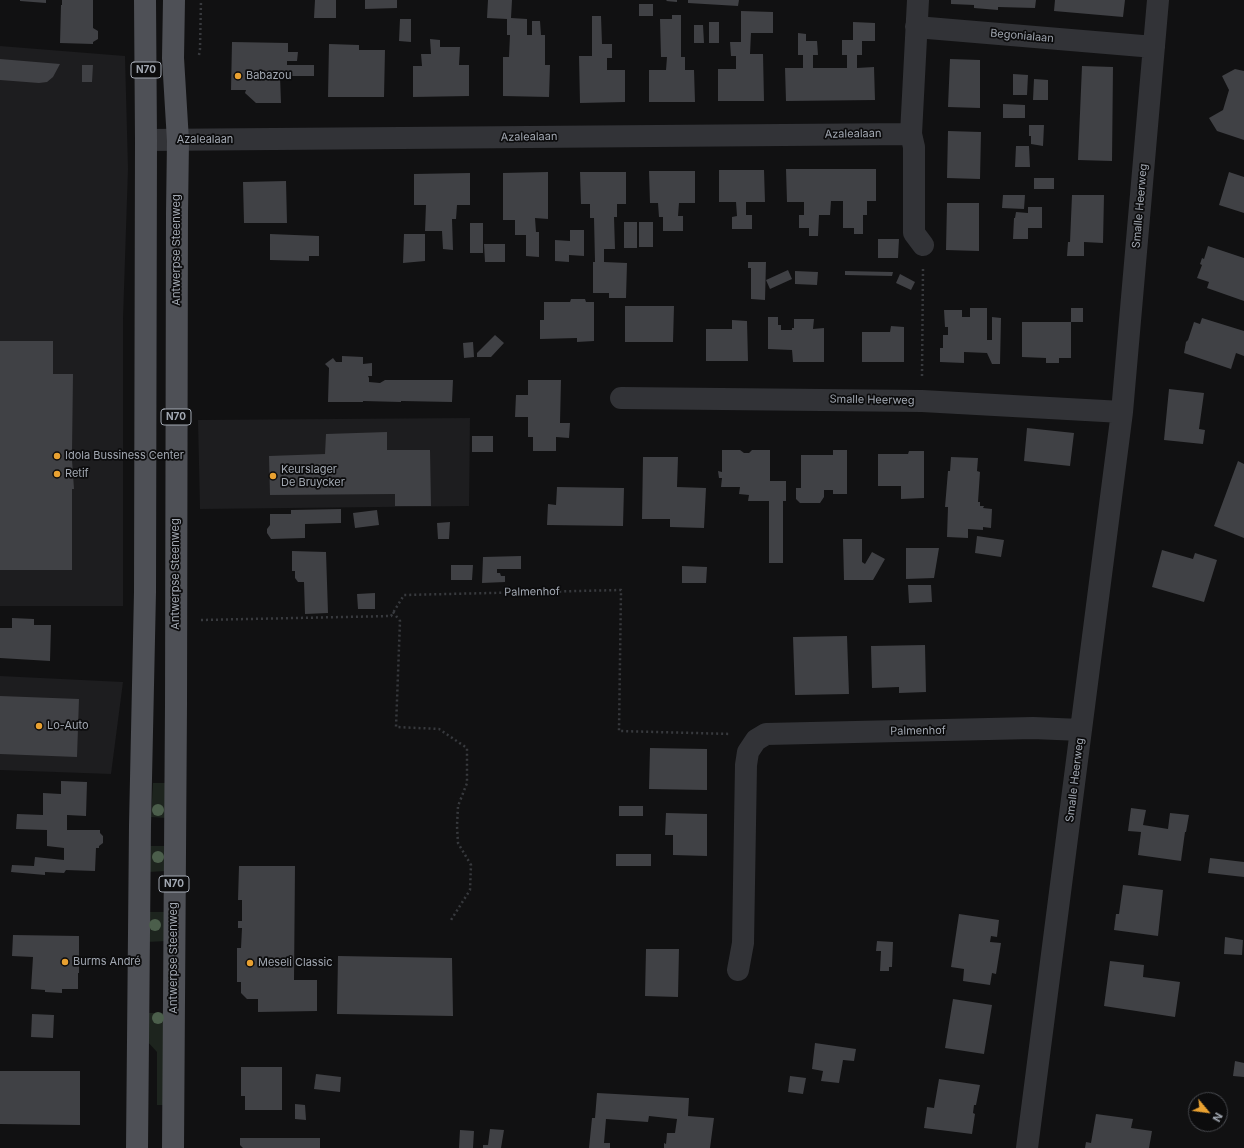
<!DOCTYPE html>
<html>
<head>
<meta charset="utf-8">
<style>
	body { margin:0 }
	#map { position:relative; width:1244px; height:1148px; overflow:hidden; background:#111112; font-family:Inter,sans-serif }
	canvas { display:block }
	.north { position:absolute; left:1188px; top:1092px; width:40px; height:40px; box-sizing:border-box; background:#0c0c0d; border:1px solid #484a4f; border-radius:50%; rotate:119deg; font-size:11px; font-weight:700; line-height:16px; text-align:center; color:#a2a8b2 }
	.north::after { content:''; display:block; margin:auto; width:14px; height:18px; background:#e9a131; clip-path:polygon(50% 0,100% 100%,50% 72%,0 100%) }
</style>
</head>
<body>
<div id="map">
<canvas width="1244" height="1148"></canvas>
<div class="north">N</div>
</div>
<script>
const c = document.querySelector('canvas').getContext('2d');
c.lineJoin = 'round';
function fillPath(path, color) { c.fillStyle = color; c.fill(path, 'evenodd'); }
const toPath = rows => new Path2D(rows.map(r => 'M' + r).join(''));
function strokePath(path, color, width, dash) { c.strokeStyle = color; c.lineWidth = width; c.lineCap = dash ? 'butt' : 'round'; c.setLineDash(dash || []); c.stroke(path); }
function write(font, color, halo, rows, align = 'center') {
  c.font = font + ' Inter,sans-serif'; c.lineWidth = 3.5; c.setLineDash([]); c.textBaseline = 'middle'; c.strokeStyle = halo; c.fillStyle = color; for (const [text, x, y, turn = 0] of rows) {
    c.save(); c.translate(x, y); c.rotate((+turn || 0) * Math.PI / 180); c.textAlign = isNaN(turn) ? turn : align; if (halo) c.strokeText(text, 0, 0); c.fillText(text, 0, 0); c.restore();
  }
}
const built = toPath([
	[0,46,125,56,128,169,123,319,123,606,0,606],
	[470,418,469,506,200,509,198,420],
	[0,676,123,682,111,774,0,770]
]);
const green = toPath([
	[153,783,165,783,166,818,151,817],
	[150,846,166,846,166,871,148,872],
	[148,912,166,912,167,941,146,942],
	[144,1013,167,1013,167,1105,157,1105,157,1052,145,1039]
]);
const building = toPath([
	[20,0,46,0,46,3,20,1],
	[62,0,93,0,93,28,98,31,98,39,93,42,93,44,60,43,61,5,62,5],
	[315,0,336,0,336,18,314,18],
	[365,0,397,0,397,8,365,9],
	[488,0,512,0,511,18,527,19,527,35,532,35,532,21,540,21,541,35,545,35,545,65,550,65,549,97,503,96,503,57,509,57,510,35,507,35,507,19,487,18],
	[667,0,677,0,677,2,666,1],
	[688,0,739,0,738,6,688,3],
	[951,0,1036,0,1035,8,998,7,998,10,974,8,974,5,951,4],
	[1055,0,1125,0,1123,17,1054,11],
	[639,4,653,4,653,16,639,16],
	[741,11,773,12,773,33,751,33,750,54,763,54,764,101,718,101,718,69,736,69,736,56,731,56,730,42,741,42],
	[672,15,681,15,681,57,685,57,685,70,694,70,695,102,649,102,649,70,666,70,667,57,661,57,660,19,672,19],
	[592,16,601,16,602,44,612,44,612,58,607,58,607,70,625,70,625,102,580,103,579,56,592,56],
	[400,19,411,19,411,42,399,41],
	[709,22,719,22,719,43,709,43],
	[853,22,875,23,875,41,862,41,862,55,857,55,857,68,874,67,875,100,786,101,785,68,803,68,803,55,798,55,798,33,806,34,806,41,817,41,818,55,813,55,813,68,847,68,847,55,842,55,842,40,853,40],
	[694,25,703,25,704,43,694,43],
	[430,39,440,40,440,47,460,47,459,65,469,65,469,96,413,97,413,66,422,66,421,54,431,54],
	[232,42,288,43,288,52,298,52,297,61,287,61,287,65,314,65,314,76,280,76,281,103,256,103,245,93,246,90,231,90],
	[329,44,359,45,359,50,385,50,384,97,328,97],
	[0,59,60,64,53,77,47,82,39,83,0,80],
	[950,59,980,60,980,108,948,107],
	[82,65,93,65,92,82,82,82],
	[1082,66,1113,67,1112,161,1078,160],
	[1235,69,1244,71,1244,140,1217,131,1209,118,1223,110,1229,90,1222,76],
	[1013,74,1028,75,1027,95,1013,95],
	[1034,79,1048,80,1048,100,1033,100],
	[1003,104,1025,105,1025,118,1003,118],
	[1029,125,1044,125,1043,146,1031,144,1031,136,1029,136],
	[948,131,981,132,980,179,947,178],
	[1016,146,1029,146,1030,167,1015,167],
	[786,169,876,169,876,201,867,201,867,215,863,215,863,234,854,234,854,228,843,228,843,201,831,201,830,215,819,215,818,236,809,236,809,228,799,228,799,215,804,215,804,202,787,202],
	[719,170,764,170,765,202,746,202,746,215,752,215,752,229,732,229,732,217,737,216,736,202,719,202],
	[649,171,695,171,695,203,679,203,678,216,683,216,683,231,663,231,663,217,659,217,658,203,650,203],
	[548,172,548,219,535,218,536,232,539,232,539,257,526,256,526,235,515,235,515,220,503,220,503,173],
	[580,172,626,172,626,204,617,204,617,217,614,217,615,249,604,249,604,262,627,263,626,298,609,298,609,293,593,293,593,262,595,262,594,218,590,218,590,204,581,204],
	[1229,172,1244,177,1244,213,1219,205],
	[470,173,470,205,457,205,456,219,452,219,453,250,443,249,442,231,425,231,426,205,414,205,414,174],
	[1034,178,1054,178,1054,189,1034,189],
	[286,181,287,223,244,223,243,182],
	[1003,195,1025,195,1024,209,1002,208],
	[1072,195,1104,195,1103,243,1084,242,1084,256,1067,256,1068,242,1070,242],
	[947,203,979,203,979,251,946,250],
	[1028,207,1042,207,1042,228,1028,228,1028,239,1013,239,1014,218,1015,218,1016,212,1028,213],
	[624,222,637,222,637,248,624,248],
	[639,222,653,222,653,247,639,247],
	[470,223,483,223,483,253,470,253],
	[570,230,584,230,584,256,569,255,569,262,555,261,555,240,570,241],
	[270,234,319,236,319,256,309,256,309,261,270,260],
	[404,234,425,234,425,261,403,263],
	[878,239,899,239,898,258,878,258],
	[484,244,505,244,505,262,485,262],
	[1208,246,1244,258,1244,301,1207,288,1209,282,1197,278,1202,265,1200,264,1202,258,1204,259],
	[748,262,766,262,765,300,751,299,751,268,748,268],
	[788,270,792,279,770,289,766,280],
	[795,271,818,272,817,285,795,284],
	[845,271,893,272,892,276,845,275],
	[900,274,915,282,911,290,896,283],
	[571,299,585,299,586,302,594,302,594,341,577,342,577,338,540,339,540,320,544,320,544,302,570,302],
	[625,306,674,306,673,342,625,342],
	[970,308,987,308,987,340,992,340,992,317,1001,318,1000,364,992,364,987,353,964,352,964,363,940,362,940,348,943,348,943,335,948,335,948,327,945,327,944,310,962,310,962,317,970,317],
	[1071,308,1083,308,1083,322,1071,322],
	[768,317,778,317,778,325,781,325,781,330,792,330,792,328,794,328,794,319,814,319,813,329,824,328,824,362,793,362,792,350,768,349],
	[1202,318,1244,331,1244,356,1236,353,1231,369,1184,353,1186,342,1188,340,1194,322,1200,324],
	[732,320,747,321,748,361,706,361,706,329,732,329],
	[1022,322,1071,322,1071,358,1059,358,1059,363,1046,363,1046,358,1022,357],
	[891,326,904,327,904,362,862,362,862,332,890,332],
	[495,335,504,343,491,357,477,357,477,353],
	[0,341,53,341,53,374,73,374,72,452,74,452,74,460,72,460,74,489,72,489,72,570,0,570],
	[473,342,474,357,464,358,463,343],
	[342,356,363,357,363,364,372,363,372,376,368,376,369,378,369,382,380,383,385,380,453,380,452,402,401,401,401,402,363,401,363,402,328,402,329,368,325,364,333,358,336,362,342,362],
	[528,380,561,380,560,423,570,423,569,438,556,437,556,451,533,451,533,437,528,437,528,417,515,417,516,395,528,395],
	[1169,389,1204,393,1199,429,1205,430,1203,444,1164,440],
	[1027,428,1074,433,1070,466,1024,461],
	[387,432,387,450,430,450,431,506,395,506,395,494,270,495,269,456,325,454,326,434],
	[472,436,493,436,493,452,472,452],
	[722,450,740,450,744,453,749,453,752,450,770,450,770,481,786,481,786,501,783,501,783,563,769,563,769,501,748,501,749,495,739,494,740,487,721,487,722,478,719,478,718,471,722,472],
	[833,450,847,450,847,494,833,494,833,490,824,490,824,497,820,503,800,503,796,499,796,488,801,488,801,455,833,455],
	[909,451,924,451,924,498,901,499,901,486,878,486,878,454,908,454],
	[643,457,678,457,677,487,706,488,704,528,670,527,670,519,642,519],
	[951,457,978,458,977,471,980,472,978,502,980,502,980,506,984,506,983,508,992,509,991,528,983,527,983,530,968,529,968,538,947,537,948,507,945,507,948,471,950,471],
	[1238,461,1244,464,1244,538,1214,526],
	[557,487,624,488,623,526,547,525,548,504,556,505],
	[341,509,341,523,305,524,305,538,271,539,267,533,267,529,270,525,270,514,291,514,291,510],
	[377,510,379,525,355,528,353,513],
	[450,522,449,539,438,539,437,523],
	[977,536,1004,540,1001,557,975,553],
	[843,539,862,539,862,562,865,564,872,552,885,559,873,580,844,580],
	[906,548,939,548,934,578,906,579],
	[1162,550,1193,559,1195,553,1217,560,1204,602,1152,587],
	[292,551,326,552,328,613,305,614,304,582,298,582,295,578,295,571,292,571],
	[521,556,521,569,497,569,497,573,500,573,501,576,505,576,505,582,482,583,483,557],
	[451,565,473,565,472,580,451,580],
	[682,566,707,567,706,583,682,583],
	[908,585,931,585,932,602,909,603],
	[375,593,375,609,358,609,357,594],
	[12,618,34,619,34,625,51,625,50,661,0,658,0,628,12,628],
	[847,636,849,694,795,695,793,637],
	[925,645,926,692,899,693,899,687,872,688,871,646],
	[0,696,79,699,77,757,0,754],
	[650,748,707,749,707,790,649,789],
	[61,781,87,782,86,816,67,815,67,830,100,830,100,833,103,836,103,843,99,846,99,848,96,848,95,871,66,870,64,873,45,872,45,875,11,872,12,865,34,866,35,857,64,860,64,848,47,846,47,830,16,829,17,814,43,815,43,793,61,794],
	[619,806,643,806,643,816,619,816],
	[1131,808,1146,810,1143,825,1168,829,1170,813,1189,815,1186,832,1185,832,1181,861,1138,855,1141,832,1128,831],
	[666,813,707,814,707,856,673,855,673,835,665,835],
	[616,854,651,854,651,866,616,866],
	[1210,858,1244,862,1244,877,1208,873],
	[239,866,295,866,294,980,317,980,317,1011,258,1012,258,999,247,999,241,993,241,982,237,982,237,948,241,948,242,928,238,928,238,921,242,921,242,900,238,900],
	[1123,885,1163,890,1158,936,1114,930,1116,914,1119,914],
	[959,914,999,920,997,937,991,936,990,942,1001,943,996,974,992,973,990,985,963,981,964,969,951,967],
	[13,935,79,936,79,973,78,973,78,989,62,989,62,993,45,992,45,990,31,989,33,957,12,956],
	[1225,937,1243,940,1242,955,1224,954],
	[877,941,893,942,892,967,889,967,889,971,880,971,881,951,876,951],
	[646,949,679,949,678,997,645,996],
	[338,956,452,958,453,1016,337,1014],
	[1110,961,1144,965,1143,977,1180,982,1175,1017,1104,1006],
	[953,999,992,1005,984,1054,945,1048],
	[32,1014,54,1015,53,1038,31,1037],
	[815,1043,856,1049,854,1061,843,1060,839,1083,821,1081,823,1071,812,1069],
	[1235,1061,1244,1063,1244,1077,1233,1076],
	[241,1067,282,1067,282,1110,245,1110,245,1096,241,1096],
	[0,1071,80,1071,80,1125,0,1124],
	[316,1074,341,1077,340,1092,314,1089],
	[790,1076,806,1078,803,1094,788,1092],
	[939,1079,980,1085,976,1105,974,1105,973,1113,975,1114,972,1134,924,1128,927,1107,934,1108],
	[597,1093,689,1098,688,1116,714,1118,710,1148,664,1148,664,1143,666,1144,667,1133,675,1133,677,1119,649,1116,648,1122,606,1119,604,1143,610,1143,610,1148,589,1148,592,1118,595,1118],
	[295,1104,305,1105,306,1120,295,1119],
	[1096,1114,1133,1119,1131,1128,1152,1131,1149,1148,1085,1148,1086,1142,1091,1143],
	[490,1129,504,1130,501,1148,483,1148,483,1145,488,1145],
	[460,1130,474,1131,473,1148,459,1148],
	[240,1138,320,1138,320,1148,243,1148,240,1145]
]);
const path = toPath([
	[199,55,200,49,201,0],
	[922,376,923,269],
	[393,612,400,621,396,727,439,729,467,748,467,783,458,806,457,826,458,843,471,865,470,890,451,920],
	[201,620,391,616,404,595,621,590,619,731,731,734]
]);
const minor = toPath([
	[916,27,1154,47],
	[911,134,914,147,914,233,923,245],
	[146,140,911,134,918,0],
	[621,398,922,401,1122,412],
	[738,970,743,943,746,765,748,752,756,740,766,734,1033,728,1081,730],
	[1027,1148,1122,412,1158,0]
]);
const major = toPath([
	[137,1148,140,825,145,592,146,140,145,0],
	[173,1148,176,705,177,213,178,141,173,58,174,0]
]);
const trees = [
	[158,810],
	[158,857],
	[155,925],
	[158,1018]
];
const markers = [
	[238,76,4,"#e9a131"],
	[57,456,4,"#e9a131"],
	[57,474,4,"#e9a131"],
	[273,476,4,"#e9a131"],
	[39,726,4,"#e9a131"],
	[65,962,4,"#e9a131"],
	[250,963,4,"#e9a131"]
];
const shields = [
	[146,70,30],
	[176,417,30],
	[174,884,30]
];
const shieldNames = [
	["N70",146,70],
	["N70",176,417],
	["N70",174,884]
];
const streetNames = [
	["Begonialaan",1022,36,5],
	["Azalealaan",853,134,-1],
	["Azalealaan",529,137,-1],
	["Azalealaan",205,140],
	["Smalle Heerweg",1140,206,-85],
	["Antwerpse Steenweg",177,250,-90],
	["Smalle Heerweg",872,400,1],
	["Antwerpse Steenweg",176,574,-90],
	["Palmenhof",532,592,-1],
	["Palmenhof",918,731,-1],
	["Smalle Heerweg",1075,780,-83],
	["Antwerpse Steenweg",174,958,-90]
];
const poiNames = [
	["Babazou",246,76],
	["Idola Bussiness Center",65,456],
	["Keurslager",281,470],
	["De Bruycker",281,483],
	["Retif",65,474],
	["Lo-Auto",47,726],
	["Burms André",73,962],
	["Meseli Classic",258,963]
];
fillPath(built, '#1d1d1f');
fillPath(green, '#1d241e');
fillPath(building, '#404145');
strokePath(path, '#383a3e', 2.5, [2, 3]);
strokePath(minor, '#323337', 22);
strokePath(major, '#4e5056', 22);
c.fillStyle = '#4b5e4b';
for (const [x, y] of trees) { c.beginPath(); c.arc(x, y, 6, 0, 2 * Math.PI); c.fill(); }
for (const [x, y, r, color] of markers) { const dot = new Path2D(); dot.arc(x, y, r, 0, 2 * Math.PI); c.fillStyle = color; c.fill(dot); strokePath(dot, '#0c0c0d', 1.5); }
for (const [x, y, w] of shields) { const box = new Path2D(); box.roundRect(x - w / 2, y - 8, w, 16, 3); c.fillStyle = '#0c0c0d'; c.fill(box); strokePath(box, '#a2a8b2', 1); }
write('bold 10px', '#a2a8b2', null, shieldNames);
write('11px', '#a2a8b2', '#0c0c0d', streetNames);
write('11px', '#a2a8b2', '#0c0c0d', poiNames, 'left');
</script>
</body>
</html>
